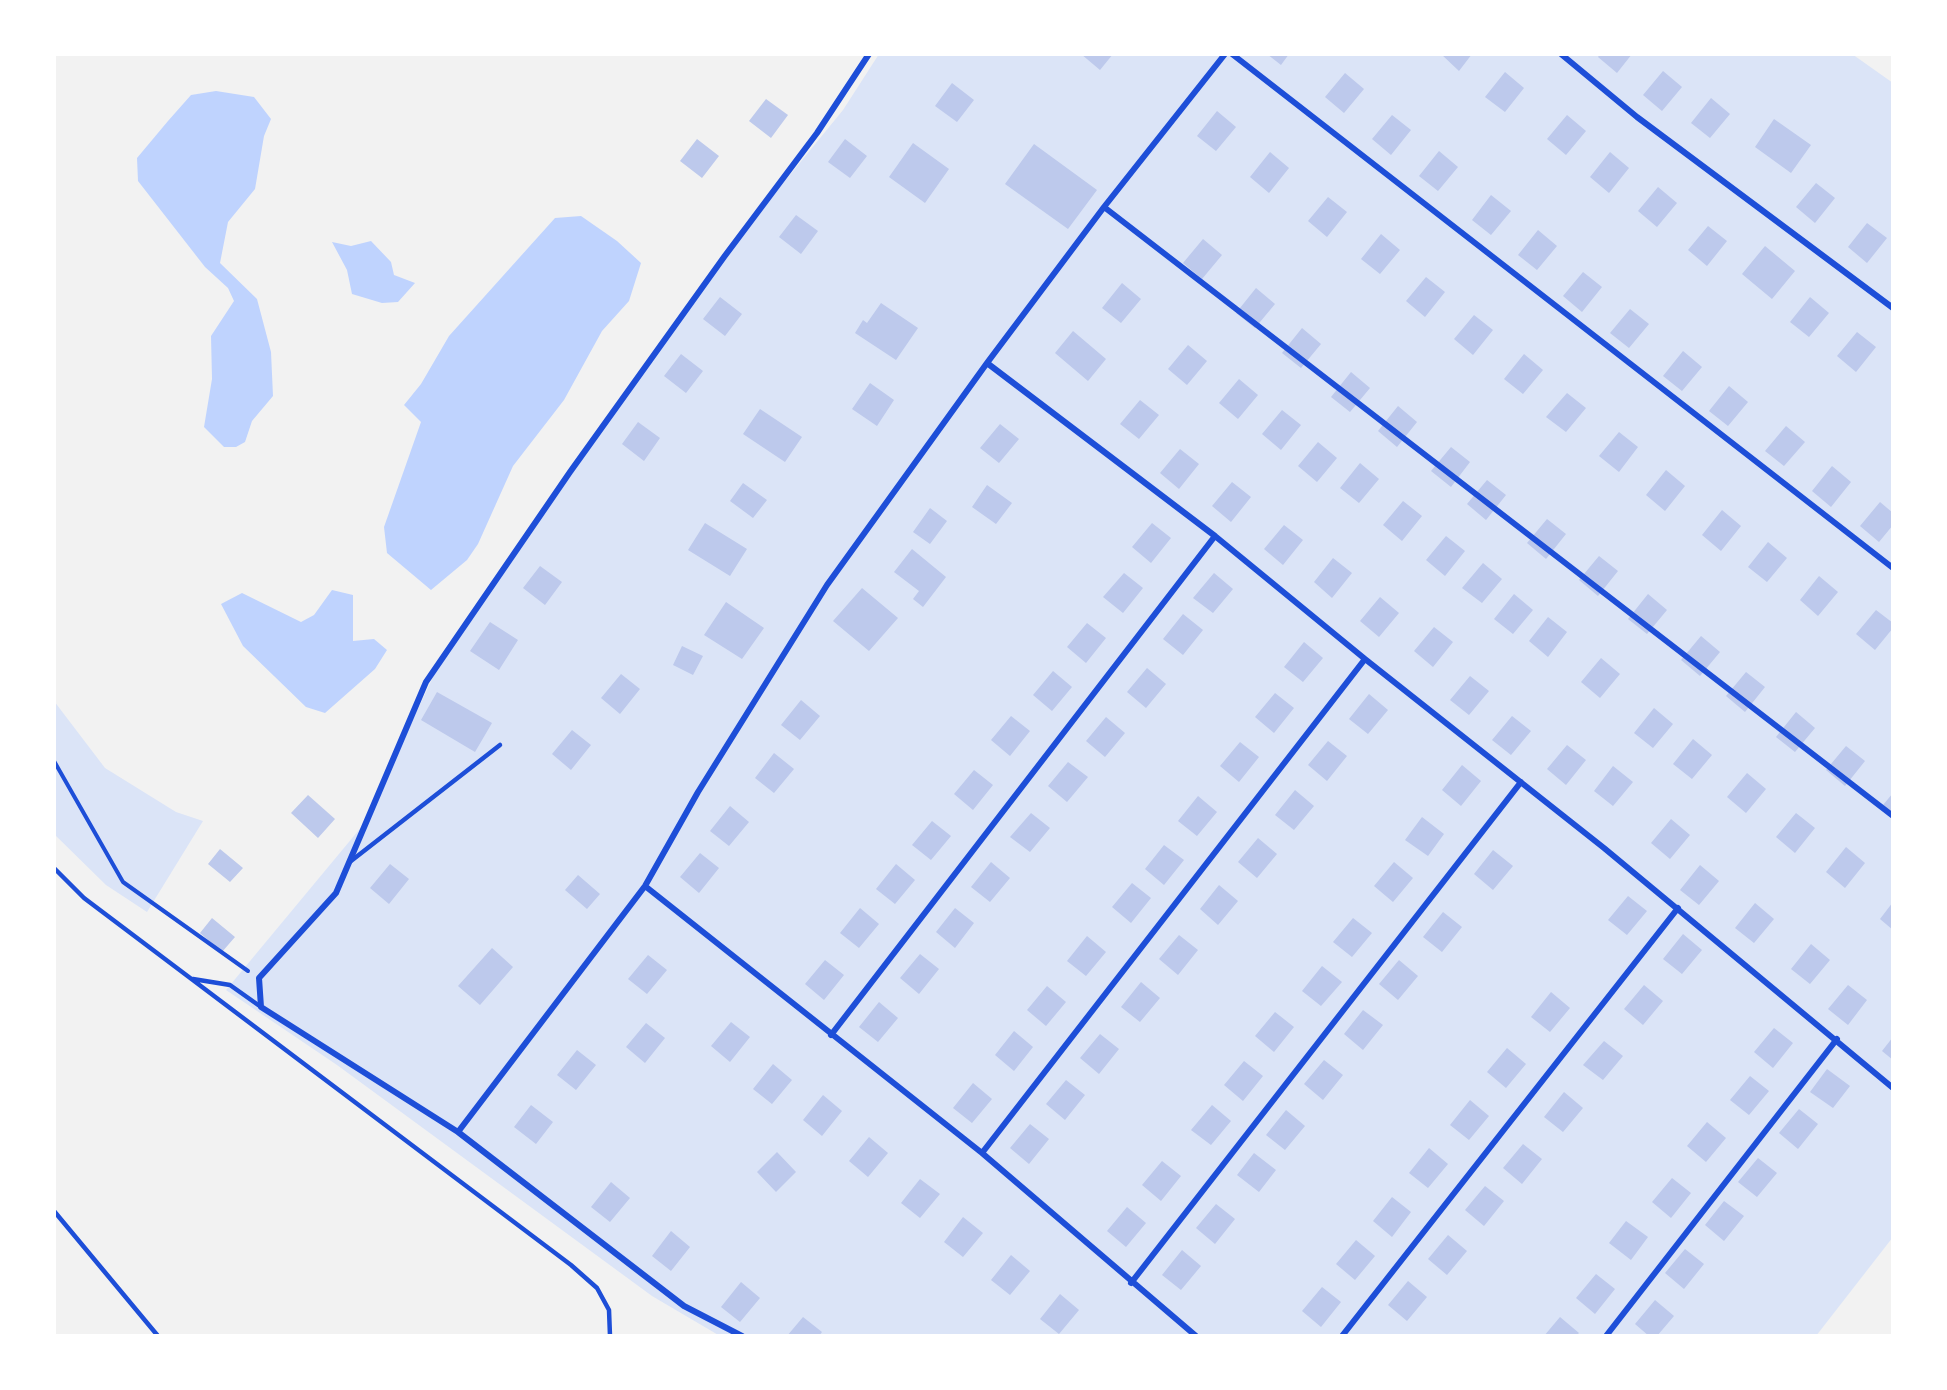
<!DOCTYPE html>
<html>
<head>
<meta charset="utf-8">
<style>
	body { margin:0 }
	#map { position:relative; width:1947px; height:1390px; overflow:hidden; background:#f2f2f2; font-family:"DejaVu Sans",sans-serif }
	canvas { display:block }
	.frame { position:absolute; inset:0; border:56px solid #fff; pointer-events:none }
</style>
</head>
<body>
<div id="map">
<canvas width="1947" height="1390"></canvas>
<div class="frame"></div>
</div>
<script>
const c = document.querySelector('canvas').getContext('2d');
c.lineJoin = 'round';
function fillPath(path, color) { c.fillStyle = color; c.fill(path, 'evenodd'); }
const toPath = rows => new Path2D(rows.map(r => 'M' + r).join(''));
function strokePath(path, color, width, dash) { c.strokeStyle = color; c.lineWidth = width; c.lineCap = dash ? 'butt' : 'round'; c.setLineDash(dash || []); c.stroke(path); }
const green = toPath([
	[879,54,1852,54,1893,83,1893,1237,1816,1336,720,1336,652,1296,337,1065,226,990,363,825,434,675,713,269,843,110],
	[54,701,105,768,176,812,203,821,147,912,106,885,54,834]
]);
const water = toPath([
	[216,91,254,97,271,119,264,136,255,189,228,222,220,263,257,299,271,352,273,396,252,421,245,442,236,447,224,447,204,427,212,379,211,336,234,301,228,288,205,267,138,181,137,158,168,121,191,95],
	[581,216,617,241,641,263,629,301,602,331,564,400,513,466,478,544,467,560,431,590,387,553,384,527,421,422,404,405,421,384,449,336,555,218],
	[371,241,391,262,394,275,415,283,398,302,382,303,352,294,347,270,332,242,351,246],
	[332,590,353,595,353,641,374,639,387,650,375,669,325,713,306,707,243,646,221,604,242,593,301,622,314,615]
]);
const building = toPath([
	[1081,54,1113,54,1100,70],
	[1267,54,1289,54,1281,65],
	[1441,54,1472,54,1459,71],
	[1600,54,1632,54,1617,73,1598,57],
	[1663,71,1682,87,1662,111,1643,95],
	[1505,72,1524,88,1505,112,1485,97],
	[1345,73,1364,89,1344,113,1325,97],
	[952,83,974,100,957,122,935,106],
	[1711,98,1730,114,1710,138,1691,123],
	[766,99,788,115,771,138,749,121],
	[1217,111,1236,127,1216,151,1197,136],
	[1392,115,1411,130,1391,155,1372,139],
	[1567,115,1586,131,1566,155,1547,139],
	[1774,119,1811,145,1791,173,1755,147],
	[697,139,719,156,702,178,680,161],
	[845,139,867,156,850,178,828,162],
	[913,143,949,169,925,203,889,177],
	[1034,144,1097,190,1068,229,1005,184],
	[1439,151,1458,167,1438,191,1419,176],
	[1270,152,1289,168,1269,193,1250,177],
	[1610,152,1629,168,1609,193,1590,177],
	[1816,183,1835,198,1815,223,1796,207],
	[1658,187,1677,203,1657,227,1638,211],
	[1491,195,1511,211,1491,235,1472,220],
	[1328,197,1347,212,1327,237,1308,221],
	[796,215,818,231,801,254,779,237],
	[1867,223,1887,238,1867,263,1848,247],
	[1708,226,1727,241,1707,266,1688,250],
	[1538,230,1557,246,1537,270,1518,255],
	[1381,234,1400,250,1380,274,1361,259],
	[1203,239,1222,255,1202,279,1183,263],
	[1765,246,1795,271,1772,299,1742,274],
	[1583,272,1602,287,1582,312,1563,296],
	[1426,277,1445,292,1425,317,1406,301],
	[1122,283,1141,299,1121,323,1102,308],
	[1256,288,1275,304,1255,328,1236,313],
	[720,297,742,314,725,336,703,319],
	[1810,297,1829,313,1809,337,1790,322],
	[881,303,918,328,896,360,855,333,863,320,867,323],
	[1630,309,1649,324,1629,348,1610,333],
	[1474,315,1493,330,1473,355,1454,339],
	[1302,328,1321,344,1301,368,1282,353],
	[1073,331,1106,359,1088,381,1055,353],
	[1857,332,1876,347,1856,372,1837,356],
	[1188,345,1207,361,1187,385,1168,369],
	[1683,351,1702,367,1682,391,1663,376],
	[681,354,703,371,686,393,664,376],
	[1524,354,1543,370,1523,394,1504,379],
	[1351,372,1370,388,1350,412,1331,397],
	[1239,379,1258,395,1238,419,1219,403],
	[870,383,894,400,877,426,852,409],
	[1729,386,1748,402,1728,426,1709,411],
	[1567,393,1586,408,1566,432,1546,417],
	[1140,400,1159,415,1139,439,1120,424],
	[1398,406,1417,422,1397,447,1378,431],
	[760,409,802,437,785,462,743,434],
	[1282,410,1301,425,1281,450,1262,434],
	[638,422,660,438,644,461,622,444],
	[1000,424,1019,439,999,463,980,448],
	[1786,426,1805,442,1784,466,1765,451],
	[1619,432,1638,447,1619,472,1599,456],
	[1318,442,1337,458,1317,482,1298,466],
	[1451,447,1470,462,1451,487,1431,471],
	[1180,449,1199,464,1179,489,1160,473],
	[1360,463,1379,479,1359,503,1340,488],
	[1832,466,1851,482,1831,507,1812,491],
	[1666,470,1685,486,1665,511,1646,495],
	[1487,480,1506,495,1486,520,1467,504],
	[1232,482,1251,497,1231,522,1212,506],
	[743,483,767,500,753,518,730,501],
	[987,485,1012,503,996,524,972,507],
	[1403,501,1422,516,1402,541,1383,525],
	[1880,502,1893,513,1893,525,1879,542,1860,526],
	[930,508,947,521,930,544,913,532],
	[1722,510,1741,526,1721,551,1702,535],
	[1547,519,1566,534,1546,559,1527,543],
	[705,523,747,549,730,576,688,550],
	[1152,523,1171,538,1151,563,1132,547],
	[1284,525,1303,540,1283,565,1264,549],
	[1446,536,1465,551,1445,576,1426,560],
	[1768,542,1787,558,1767,582,1748,567],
	[912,549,946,577,923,607,913,599,919,591,894,572],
	[1599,556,1618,571,1598,596,1579,580],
	[1333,558,1352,573,1332,598,1314,582],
	[1483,563,1502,579,1482,603,1462,588],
	[540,566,562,582,545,605,523,588],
	[1124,573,1143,588,1123,613,1103,597],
	[1214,573,1233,589,1213,613,1193,598],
	[1819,576,1838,592,1818,616,1800,600],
	[862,588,898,618,869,651,833,621],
	[1514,594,1533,610,1513,634,1494,619],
	[1648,594,1667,610,1647,634,1628,619],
	[1380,597,1399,613,1379,637,1360,621],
	[726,602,764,628,742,659,704,635],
	[1876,610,1893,623,1893,628,1875,650,1856,634],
	[1183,614,1203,630,1183,655,1163,639],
	[1548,617,1567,632,1548,657,1529,641],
	[490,622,518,640,499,670,470,651],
	[1087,623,1106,638,1086,663,1067,647],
	[1434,627,1453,642,1433,667,1414,651],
	[1701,636,1720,652,1700,676,1681,660],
	[1304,642,1323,658,1303,682,1284,667],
	[682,646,703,656,693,675,673,665],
	[1601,658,1620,674,1600,698,1581,682],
	[1147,668,1166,684,1146,708,1127,692],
	[1053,671,1072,687,1052,711,1033,695],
	[1746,672,1765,687,1745,712,1726,696],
	[621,674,640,689,620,714,601,698],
	[1470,676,1489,691,1469,715,1450,700],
	[437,692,492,723,475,752,421,720],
	[1275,693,1294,708,1274,733,1255,717],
	[1369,694,1388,710,1368,734,1349,719],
	[801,700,820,716,800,740,781,725],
	[1654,708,1673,724,1653,748,1634,733],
	[1796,712,1815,728,1795,752,1776,737],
	[1011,716,1030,731,1010,756,991,740],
	[1512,716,1531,731,1511,755,1492,740],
	[1106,717,1125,733,1105,757,1086,741],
	[572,730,591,745,571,770,552,754],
	[1693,739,1712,755,1692,779,1673,764],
	[1328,741,1347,756,1327,781,1308,765],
	[1240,742,1259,757,1239,782,1220,766],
	[1567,745,1586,760,1566,785,1547,769],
	[1846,746,1865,761,1845,786,1826,770],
	[774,753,794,769,774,793,755,778],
	[1068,762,1088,777,1067,802,1048,786],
	[1462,765,1481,781,1461,806,1442,790],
	[1613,766,1633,782,1613,806,1594,791],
	[974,770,993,785,973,810,954,794],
	[1747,773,1766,789,1746,813,1727,797],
	[1295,790,1314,806,1294,830,1275,815],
	[1893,793,1893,813,1883,805],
	[308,795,335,819,318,838,291,813],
	[1198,796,1217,812,1197,836,1178,821],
	[730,806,749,822,729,846,710,831],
	[1031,813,1050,828,1030,852,1010,837],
	[1796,813,1815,828,1795,853,1776,837],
	[1422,817,1444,834,1428,856,1405,840],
	[1671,819,1690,835,1670,859,1651,843],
	[932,821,951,836,931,860,912,845],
	[1258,838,1277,854,1257,878,1238,862],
	[1164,845,1184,860,1164,885,1145,869],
	[1846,847,1865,863,1845,888,1826,872],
	[220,849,243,868,230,882,208,864],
	[1493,850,1513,866,1493,890,1474,874],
	[700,853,719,868,699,893,680,877],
	[991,862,1010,878,990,902,971,887],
	[1394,862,1413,878,1393,902,1374,886],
	[390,864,409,879,389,904,370,888],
	[896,864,915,880,895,904,876,889],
	[1700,865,1719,881,1699,905,1680,890],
	[578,875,600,894,587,909,565,890],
	[1132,883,1151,898,1131,923,1112,907],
	[1219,885,1238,901,1218,925,1200,909],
	[1628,896,1647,911,1627,935,1608,920],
	[1893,902,1893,930,1880,919],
	[1755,903,1774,919,1754,943,1735,928],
	[860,908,879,924,859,948,840,933],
	[955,908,974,923,955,948,936,932],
	[1443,912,1462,927,1442,952,1423,937],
	[212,918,235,937,222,952,200,933],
	[1353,918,1372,933,1352,957,1333,942],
	[1683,934,1702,950,1682,974,1663,959],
	[1179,935,1198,950,1178,975,1159,959],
	[1087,936,1106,952,1086,976,1067,961],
	[1811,944,1830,960,1810,984,1791,969],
	[492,948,513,967,480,1005,458,986],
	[920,954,939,969,919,994,900,978],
	[648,955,667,970,647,994,628,979],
	[825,960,844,975,824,1000,805,984],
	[1399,960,1418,976,1398,1000,1379,984],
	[1322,966,1342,982,1321,1006,1302,991],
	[1141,982,1160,998,1140,1022,1121,1007],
	[1644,985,1663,1001,1643,1025,1624,1009],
	[1848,985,1867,1000,1848,1025,1828,1009],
	[1047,986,1066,1002,1046,1026,1027,1010],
	[1551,992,1570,1008,1550,1032,1531,1017],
	[879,1002,898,1018,878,1042,859,1027],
	[1363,1010,1383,1025,1363,1050,1344,1034],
	[1275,1012,1294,1027,1274,1052,1255,1036],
	[731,1022,750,1037,730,1062,711,1046],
	[646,1023,665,1038,645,1063,626,1047],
	[1774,1028,1793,1043,1773,1068,1754,1052],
	[1014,1031,1033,1047,1014,1071,995,1055],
	[1100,1034,1119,1049,1099,1074,1080,1058],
	[1893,1037,1893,1060,1882,1051],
	[1604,1041,1623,1056,1603,1080,1583,1065],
	[1507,1048,1526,1064,1506,1088,1487,1072],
	[577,1050,596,1065,576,1090,557,1075],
	[1324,1060,1343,1075,1323,1100,1304,1084],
	[1244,1061,1263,1076,1243,1101,1224,1085],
	[773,1064,792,1080,772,1104,753,1089],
	[1827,1069,1850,1086,1833,1108,1810,1092],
	[1750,1076,1769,1091,1749,1115,1730,1100],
	[1066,1080,1085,1095,1065,1120,1046,1104],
	[973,1083,992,1099,972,1123,953,1108],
	[1564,1092,1583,1108,1563,1132,1544,1117],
	[823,1095,842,1111,822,1136,803,1120],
	[1470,1100,1489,1116,1469,1140,1450,1125],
	[531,1105,553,1122,536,1144,514,1127],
	[1212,1105,1231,1121,1211,1145,1191,1130],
	[1799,1109,1818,1124,1798,1149,1779,1133],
	[1286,1110,1305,1126,1285,1150,1266,1135],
	[1707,1122,1726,1138,1706,1162,1687,1146],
	[1030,1124,1049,1139,1029,1164,1010,1148],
	[869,1137,888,1153,868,1177,849,1161],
	[1523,1144,1542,1159,1522,1184,1503,1168],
	[1429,1148,1448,1164,1428,1188,1409,1173],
	[777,1152,796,1172,776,1192,757,1172],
	[1254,1153,1276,1170,1259,1192,1237,1175],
	[1758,1158,1777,1173,1757,1197,1738,1182],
	[1162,1161,1181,1176,1161,1201,1142,1185],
	[1672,1178,1691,1193,1671,1218,1652,1202],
	[920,1179,940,1194,920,1218,901,1203],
	[611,1182,630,1198,610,1222,591,1207],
	[1485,1186,1504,1201,1484,1226,1465,1210],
	[1392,1197,1411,1212,1392,1237,1373,1221],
	[1724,1201,1744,1216,1724,1241,1705,1225],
	[1216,1204,1235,1219,1215,1244,1196,1228],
	[1127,1207,1146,1223,1126,1247,1107,1231],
	[963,1217,983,1233,963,1257,944,1242],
	[1626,1221,1648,1237,1631,1260,1609,1243],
	[671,1231,690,1247,671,1271,652,1256],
	[1448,1235,1467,1251,1447,1275,1428,1259],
	[1356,1240,1375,1256,1355,1280,1336,1264],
	[1685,1249,1704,1264,1684,1289,1665,1273],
	[1182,1250,1201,1266,1181,1290,1162,1275],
	[1011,1255,1030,1271,1010,1295,991,1280],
	[1596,1274,1615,1289,1595,1314,1576,1298],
	[1408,1281,1427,1297,1407,1321,1388,1305],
	[741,1282,760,1298,740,1322,721,1307],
	[1322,1287,1341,1302,1321,1327,1302,1311],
	[1060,1294,1079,1310,1059,1334,1040,1319],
	[1655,1300,1674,1316,1657,1336,1649,1336,1635,1324],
	[803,1317,822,1332,819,1336,787,1336],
	[1560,1317,1579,1333,1576,1336,1544,1336]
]);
const path = toPath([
	[54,761,123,882,248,971]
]);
const service = toPath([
	[351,861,500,745],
	[54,868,84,898,571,1265,597,1288,609,1310,610,1336],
	[193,979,230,985,261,1007],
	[54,1211,158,1336]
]);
const minor = toPath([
	[1232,54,1893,568],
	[1561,54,1637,117,1893,308],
	[1104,207,1893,816],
	[987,363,1215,536,1365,659,1604,848,1893,1088],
	[645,886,982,1153,1196,1336],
	[831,1035,1215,536],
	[458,1132,645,886,698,792,827,585,987,363,1104,207,1225,54],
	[982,1153,1365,659],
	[1131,1283,1521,782],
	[742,1336,684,1306,458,1132,261,1007,259,978,336,893,426,682,570,472,724,257,817,133,869,54],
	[1342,1336,1678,908],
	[1606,1336,1837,1039]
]);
fillPath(green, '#dbe4f7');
fillPath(water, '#bfd3fe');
fillPath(building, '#bdc9ec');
strokePath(path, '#1d4ed8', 4);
strokePath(service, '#1d4ed8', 4.5);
strokePath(minor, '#1d4ed8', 6);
</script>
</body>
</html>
